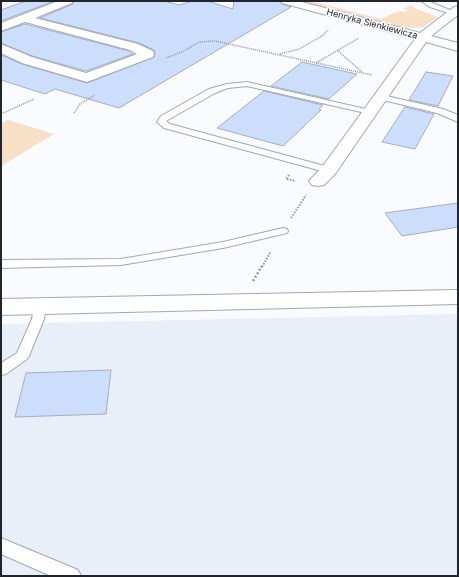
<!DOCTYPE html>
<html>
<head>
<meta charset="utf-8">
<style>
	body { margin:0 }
	#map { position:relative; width:459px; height:577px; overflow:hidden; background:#f9fbfe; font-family:Inter,sans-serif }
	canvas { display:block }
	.frame { position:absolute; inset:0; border:2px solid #21252b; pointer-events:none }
</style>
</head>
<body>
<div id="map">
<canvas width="459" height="577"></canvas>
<div class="frame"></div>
</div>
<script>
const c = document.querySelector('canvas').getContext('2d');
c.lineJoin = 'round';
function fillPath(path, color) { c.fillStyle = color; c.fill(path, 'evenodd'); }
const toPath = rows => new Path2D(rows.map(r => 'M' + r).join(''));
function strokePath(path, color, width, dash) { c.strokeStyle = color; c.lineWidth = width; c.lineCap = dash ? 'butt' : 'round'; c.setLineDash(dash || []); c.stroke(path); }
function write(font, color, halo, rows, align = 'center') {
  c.font = font + ' Inter,sans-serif'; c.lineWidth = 3.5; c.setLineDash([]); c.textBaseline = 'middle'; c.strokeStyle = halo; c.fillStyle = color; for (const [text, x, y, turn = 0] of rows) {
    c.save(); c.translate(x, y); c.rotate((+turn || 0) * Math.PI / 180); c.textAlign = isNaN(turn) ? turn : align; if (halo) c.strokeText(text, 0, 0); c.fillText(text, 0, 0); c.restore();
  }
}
const built = toPath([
	[458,314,458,576,1,576,1,324]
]);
const green = toPath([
	[294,1,311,1,381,19,399,11,404,12,408,10,403,9,412,5,414,8,438,17,424,27,400,29],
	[8,120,54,134,1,166,1,124]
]);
const building = toPath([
	[26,1,54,1,1,21,1,10,26,1],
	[74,1,164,1,179,5,193,1,207,1,233,9,234,1,280,1,282,4,291,7,119,108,55,89,45,94,1,80,1,55,22,64,87,83,154,57,155,54,154,50,139,43,40,18,73,4,74,1],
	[25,24,129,51,133,54,86,71,32,56,1,43,1,32,25,24],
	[302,62,357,74,329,99,271,86,302,62],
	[426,72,453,76,438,106,409,100,426,72],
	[264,91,323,105,319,109,321,110,283,146,217,128,264,91],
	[405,107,434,114,415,149,382,142,405,107],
	[458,203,458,227,402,236,385,213,458,203],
	[111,370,106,414,15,417,26,373,111,370]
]);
const pathFar2 = toPath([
	[337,50,362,72],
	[280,54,299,49,322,36,328,30],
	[166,58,184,51,199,42,215,41,372,75],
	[316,63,359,38],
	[74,113,80,104,95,95],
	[1,114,34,99]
]);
const pathFar1 = toPath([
	[289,175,286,179,296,181],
	[291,218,306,195],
	[262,267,271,251]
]);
const path = toPath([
	[253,281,262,266]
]);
const service = toPath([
	[421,1,428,1,457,13,454,15,430,7,421,1],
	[247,82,370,110,374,112,370,114,247,86,228,88,215,93,166,121,170,124,332,168,334,170,329,173,164,128,157,122,161,116,209,89,227,84,247,82],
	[379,95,382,95,443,109,458,115,458,122,437,113,379,99,379,95],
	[283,228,287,229,288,231,287,233,223,248,121,265,1,268,1,260,121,259,223,242,283,228],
	[40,302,44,303,46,306,44,319,29,356,27,359,6,374,1,375,1,363,17,353,32,319,34,306,36,303,40,302],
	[1,538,78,570,81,576,51,576,1,554,1,538]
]);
const minor = toPath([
	[58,1,73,1,72,3,35,18,138,44,153,51,154,54,153,57,87,82,22,63,1,53,1,44,32,57,86,73,137,54,130,50,25,22,1,31,1,23,58,1],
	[281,1,298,1,420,33,454,7,458,6,458,15,431,36,458,43,458,51,426,42,335,174,324,185,318,186,312,185,309,181,323,166,415,39,282,3,281,1]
]);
const tertiary = toPath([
	[458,290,458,304,1,315,1,299,458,290]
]);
const farStreetnames = [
	["Henryka Sienkiewicza",372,24,15]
];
fillPath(built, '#e9eff8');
fillPath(green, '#f8e0c6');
fillPath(building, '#ccdefc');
strokePath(building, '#a4aebf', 1);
strokePath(service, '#9ea8b8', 2);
strokePath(minor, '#9ea8b8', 2);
strokePath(tertiary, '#9ea8b8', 2);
strokePath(pathFar2, '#96999d', 1.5, [1, 1]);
strokePath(pathFar1, '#96999d', 2, [1.5, 1.5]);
strokePath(path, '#96999d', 2.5, [2, 2]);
fillPath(service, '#fff');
fillPath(minor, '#fff');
fillPath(tertiary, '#fff');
write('9px', '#21252b', '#f9fbfe', farStreetnames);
</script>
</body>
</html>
